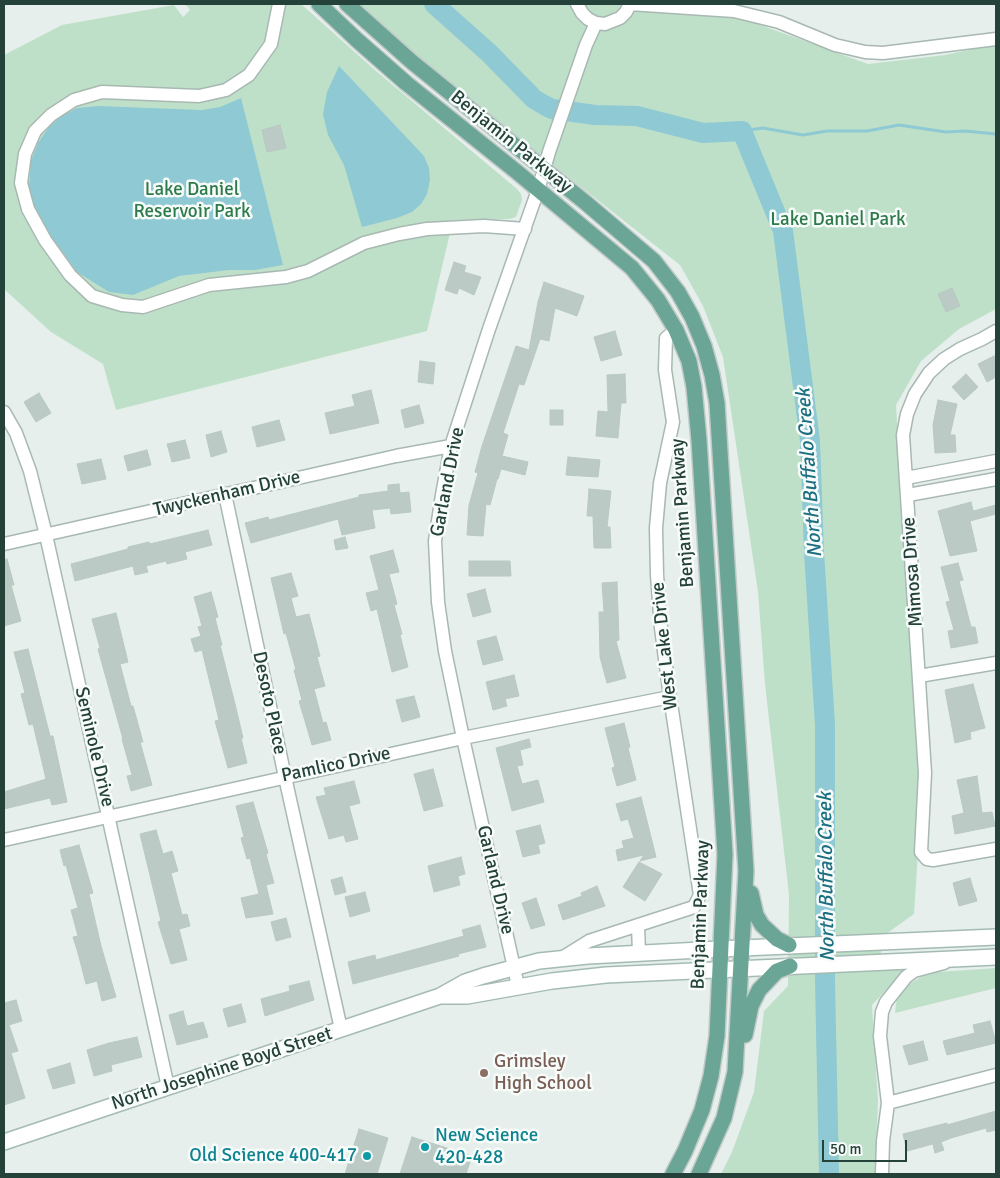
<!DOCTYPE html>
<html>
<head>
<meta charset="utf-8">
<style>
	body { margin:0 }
	#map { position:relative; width:1000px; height:1178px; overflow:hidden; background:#e6efeb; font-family:Signika,sans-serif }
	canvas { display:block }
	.frame { position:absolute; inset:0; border:5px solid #24423a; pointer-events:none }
	.scale { position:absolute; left:822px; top:1140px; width:85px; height:22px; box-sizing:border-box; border:2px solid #24423a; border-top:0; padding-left:6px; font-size:15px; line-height:18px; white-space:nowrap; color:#24423a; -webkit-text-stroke:4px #f7fbf9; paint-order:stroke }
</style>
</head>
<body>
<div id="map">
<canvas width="1000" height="1178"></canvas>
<div class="frame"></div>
<div class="scale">50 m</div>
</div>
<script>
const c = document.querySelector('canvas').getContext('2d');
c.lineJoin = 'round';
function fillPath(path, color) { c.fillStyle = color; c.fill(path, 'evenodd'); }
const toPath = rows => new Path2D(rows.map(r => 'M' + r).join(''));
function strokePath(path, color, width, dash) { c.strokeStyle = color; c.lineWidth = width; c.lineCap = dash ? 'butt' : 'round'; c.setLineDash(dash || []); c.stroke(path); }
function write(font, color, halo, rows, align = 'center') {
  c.font = font + ' Signika,sans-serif'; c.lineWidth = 5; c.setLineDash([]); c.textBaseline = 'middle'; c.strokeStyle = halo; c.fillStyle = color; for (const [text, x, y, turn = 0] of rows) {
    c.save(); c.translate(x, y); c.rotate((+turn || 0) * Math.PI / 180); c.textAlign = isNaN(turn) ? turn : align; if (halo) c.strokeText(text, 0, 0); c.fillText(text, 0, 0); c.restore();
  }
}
const green = toPath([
	[185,4,301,4,376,71,517,189,521,194,522,200,516,217,509,219,453,220,427,331,116,410,103,364,51,332,4,289,4,55,62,25,174,5,183,17,190,10],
	[355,4,625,4,733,15,868,64,945,55,978,48,996,46,996,309,959,329,921,361,896,405,910,643,923,775,914,914,886,934,877,967,907,967,872,1005,878,1101,875,1174,721,1174,732,1152,754,1092,764,1011,788,986,789,895,765,684,758,592,723,357,703,306,680,265,448,82],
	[996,968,996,988,895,1013,897,997,906,986,921,977,938,972]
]);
const water = toPath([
	[339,66,424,156,429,168,430,180,427,194,421,204,412,212,397,218,362,227,344,165,328,135,323,114,327,92],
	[241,98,283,265,255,270,229,270,179,276,133,295,109,292,77,272,41,222,33,204,29,187,31,161,38,143,49,127,62,116,77,108,98,106,202,110,220,107]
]);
const stream = toPath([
	[742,131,763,128,803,135,827,131,867,131,899,125,946,132,965,131,996,134]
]);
const river = toPath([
	[434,4,489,53,534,99,544,105,552,109,595,115,637,116,703,133,742,131,783,231,810,441,814,552,825,725,825,981,829,1174]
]);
const building = toPath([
	[280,125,286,148,267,152,262,130,280,125],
	[454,262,466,266,464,272,481,277,474,295,459,288,457,294,445,290,454,262],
	[544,282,584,296,577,316,555,308,549,341,540,339,524,385,519,384,503,433,508,435,502,456,528,462,525,475,501,469,498,479,497,479,490,505,486,504,483,536,467,535,469,505,478,473,475,472,482,446,516,346,529,350,538,302,544,282],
	[952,288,960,306,946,312,938,294,952,288],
	[615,331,622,355,601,361,594,337,615,331],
	[994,356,996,361,996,377,987,382,978,364,994,356],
	[420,361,435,363,433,384,418,382,420,361],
	[625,374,626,403,621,403,618,438,596,436,598,411,608,412,607,375,625,374],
	[966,374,978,387,964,400,952,387,966,374],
	[371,390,379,423,330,434,325,413,355,406,352,395,371,390],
	[39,393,51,413,36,422,24,402,39,393],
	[938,400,957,404,950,435,955,435,956,452,935,453,933,425,938,400],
	[419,405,424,423,405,428,401,410,419,405],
	[550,410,563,410,563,425,550,425,550,410],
	[279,420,285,440,257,447,252,427,279,420],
	[221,431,227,452,211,457,206,435,221,431],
	[185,440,190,458,172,462,167,444,185,440],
	[147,450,151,465,128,471,124,456,147,450],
	[568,457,600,460,598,477,566,475,568,457],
	[101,459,106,479,82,484,77,464,101,459],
	[399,484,400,493,409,492,411,512,391,514,390,508,372,510,375,528,342,535,338,519,251,543,245,523,268,517,269,520,359,497,359,495,388,491,388,485,399,484],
	[589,489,611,491,607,527,610,527,611,548,594,548,593,516,587,516,589,489],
	[971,502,973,511,996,505,996,514,970,521,977,551,950,556,938,511,971,502],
	[208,530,212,545,185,552,187,559,167,564,166,561,146,566,148,572,135,575,133,566,75,581,71,564,128,549,128,547,149,542,150,544,208,530],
	[345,537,348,548,336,550,334,540,345,537],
	[393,550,399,572,389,574,397,604,394,605,402,634,400,635,408,667,392,672,377,609,371,611,366,593,379,590,370,556,393,550],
	[7,559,14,585,11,585,21,621,4,626,4,560,7,559],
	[469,561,510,561,511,576,469,576,469,561],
	[958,563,963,580,959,581,971,627,975,627,978,643,951,648,948,631,954,630,946,602,950,601,941,567,958,563],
	[291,573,298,596,291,598,296,617,309,614,320,656,317,657,325,686,314,689,323,723,326,722,331,740,312,745,299,701,302,700,294,670,296,670,286,633,284,634,271,578,291,573],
	[617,582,619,640,616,641,626,678,607,683,600,657,599,612,604,612,602,583,617,582],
	[485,589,491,612,473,617,467,594,485,589],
	[211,592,218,617,215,618,222,645,220,645,236,708,243,738,241,738,247,763,228,768,215,721,219,720,202,650,195,652,191,639,201,636,198,627,202,626,194,597,211,592],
	[116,613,128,662,120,664,131,706,133,706,143,742,140,742,152,785,131,791,127,776,132,775,122,739,123,739,98,649,100,648,92,619,116,613],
	[496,636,503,660,483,665,477,641,496,636],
	[28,649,50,736,53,736,67,802,52,805,50,798,4,809,4,792,46,779,33,724,29,725,21,694,25,693,14,652,28,649],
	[514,675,519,696,505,699,507,706,493,710,486,682,514,675],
	[973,684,985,728,970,732,971,739,955,743,945,690,973,684],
	[414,696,420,717,402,722,396,700,414,696],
	[624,723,630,747,628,748,636,780,617,786,612,768,615,767,605,728,624,723],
	[529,739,531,747,520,750,523,765,517,766,522,784,538,780,544,802,512,811,496,748,529,739],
	[433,769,443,806,424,811,414,774,433,769],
	[977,776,982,813,992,812,995,826,955,834,952,816,964,813,957,780,977,776],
	[354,781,360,803,349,806,358,839,346,842,344,835,329,839,316,797,326,795,324,788,354,781],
	[641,797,656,857,640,861,644,855,618,861,616,850,624,848,622,841,634,838,628,819,621,821,616,804,641,797],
	[253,802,268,853,266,854,274,883,266,885,273,914,246,918,241,898,259,894,250,858,247,859,241,838,244,837,236,806,253,802],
	[540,825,545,843,538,845,540,853,523,857,516,831,540,825],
	[156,830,163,854,172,851,178,871,171,873,182,915,187,914,190,926,179,929,187,960,171,964,158,922,161,921,140,834,156,830],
	[79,845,93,893,89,894,101,946,116,997,102,1001,97,981,86,984,78,953,73,937,78,936,71,910,78,908,66,865,64,866,60,850,79,845],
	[461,857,465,874,458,876,460,885,434,892,428,866,461,857],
	[639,862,662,874,645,901,623,887,639,862],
	[342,877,346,892,335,895,331,880,342,877],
	[970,878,977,901,959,906,953,883,970,878],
	[597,886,605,906,563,920,558,905,582,896,581,893,597,886],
	[365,892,370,911,350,917,345,897,365,892],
	[536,898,545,925,531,929,522,903,536,898],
	[286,918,291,937,276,941,271,922,286,918],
	[480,925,486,947,458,954,459,956,353,984,348,962,375,955,376,960,464,936,462,930,480,925],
	[309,981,314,1000,265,1016,261,999,290,991,289,986,309,981],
	[16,1000,22,1021,9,1025,18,1051,11,1053,25,1098,4,1105,4,1003,16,1000],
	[241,1004,246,1022,228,1027,223,1009,241,1004],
	[183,1011,187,1026,203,1022,208,1037,177,1045,169,1015,183,1011],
	[990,1021,996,1043,947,1055,943,1041,975,1033,973,1025,990,1021],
	[137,1037,142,1057,111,1065,112,1071,94,1076,87,1050,109,1043,137,1037],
	[923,1041,928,1060,909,1065,903,1046,923,1041],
	[70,1063,75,1083,53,1089,47,1070,70,1063],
	[996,1111,996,1130,987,1132,986,1128,951,1138,941,1142,944,1150,935,1153,933,1144,907,1151,903,1134,947,1123,947,1125,996,1111],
	[359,1129,388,1138,377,1174,345,1174,359,1129],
	[412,1137,472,1156,466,1174,400,1174,412,1137]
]);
const minor = toPath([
	[279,4,271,44,249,75,226,90,199,96,102,92,74,100,51,115,35,131,25,154,21,183,28,209,45,240,70,275,92,296,122,305,143,307,209,285,286,277,308,271,364,243,399,234,427,229,484,226,525,229],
	[577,4,582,13,588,19,596,23,605,24,620,18,626,12,630,4],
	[630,4,734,11,779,22,835,45,865,52,883,53,996,39],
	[996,331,982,339,960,349,944,359,929,373,915,394,907,414,903,435,925,773,921,852,927,859,933,860,996,849],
	[4,412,16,433,30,471,46,535,168,1087],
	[906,478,996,461],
	[225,494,285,777,341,1029],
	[908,495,996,479],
	[4,544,396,456,451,446],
	[919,676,996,663],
	[4,840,463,738,670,697],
	[638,926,639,953],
	[560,959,589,941,694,907,700,895,670,697,661,628,657,575,656,528,660,483,673,422,665,370,666,338,676,330],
	[518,986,463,738,445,651,438,602,435,541,442,495,451,446,489,329,538,190,549,152,586,45,596,23],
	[888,1103,996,1075],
	[882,1174,883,1141,888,1103,880,1036,882,1012,886,1002,906,977,914,971,944,963]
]);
const secondary = toPath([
	[442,996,467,996,552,981,606,975,996,957],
	[4,1142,440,996,465,982,483,976,539,961,588,956,719,949,996,937]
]);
const primary = toPath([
	[319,4,357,40,406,83,517,172,632,268,658,300,676,330,689,361,694,387,699,440,725,854,717,1036,711,1076,702,1110,685,1151,673,1174],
	[347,4,412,62,586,203,654,261,678,292,692,317,704,346,712,375,717,403,746,871,735,1072,724,1118,699,1174],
	[751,893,756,915,762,925,777,939,789,945],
	[745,1035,751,1006,759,990,777,971,790,966]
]);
const markers = [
	[484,1073,5,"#8d6e63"],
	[425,1147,5,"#0f9aa8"],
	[367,1156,5,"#0f9aa8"]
];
const streetNames = [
	["Benjamin Parkway",511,142,39],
	["Garland Drive",448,482,-79],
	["Twyckenham Drive",227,494,-13],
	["Benjamin Parkway",683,513,-94],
	["Mimosa Drive",913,572,-94],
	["West Lake Drive",665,646,-96],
	["Desoto Place",269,703,78],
	["Seminole Drive",94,747,77],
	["Pamlico Drive",336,765,-12],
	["Garland Drive",495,880,77],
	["Benjamin Parkway",701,915,-88],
	["North Josephine Boyd Street",222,1069,-18]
];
const parkNames = [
	["Lake Daniel",192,190],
	["Reservoir Park",192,212],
	["Lake Daniel Park",838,220]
];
const educationNames = [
	["Grimsley",494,1062],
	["High School",494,1084]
];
const cultureNames = [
	["New Science",435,1136],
	["420-428",435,1158],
	["Old Science 400-417",357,1156,"right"]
];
const waterNames = [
	["North Buffalo Creek",810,473,-94],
	["North Buffalo Creek",827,877,-91]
];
fillPath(green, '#bfe0c8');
fillPath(water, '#8ec9d4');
strokePath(stream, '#8ec9d4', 3);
strokePath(river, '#8ec9d4', 20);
fillPath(building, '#bbcac4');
strokePath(building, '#b8c9c2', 1);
strokePath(minor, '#a8b8b2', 15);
strokePath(secondary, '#a4bbb3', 18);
strokePath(primary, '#c2cac8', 18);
strokePath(minor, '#fff', 12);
strokePath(secondary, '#fff', 15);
strokePath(primary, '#6aa596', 15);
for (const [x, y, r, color] of markers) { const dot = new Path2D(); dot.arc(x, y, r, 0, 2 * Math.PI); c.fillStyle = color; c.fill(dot); strokePath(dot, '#f7fbf9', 2); }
write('19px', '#24423a', '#f7fbf9', streetNames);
write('19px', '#2d7a4b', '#f7fbf9', parkNames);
write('19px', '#785e54', '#f7fbf9', educationNames, 'left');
write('19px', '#0d838f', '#f7fbf9', cultureNames, 'left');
write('italic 20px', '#1c6f80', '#f7fbf9', waterNames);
</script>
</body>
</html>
